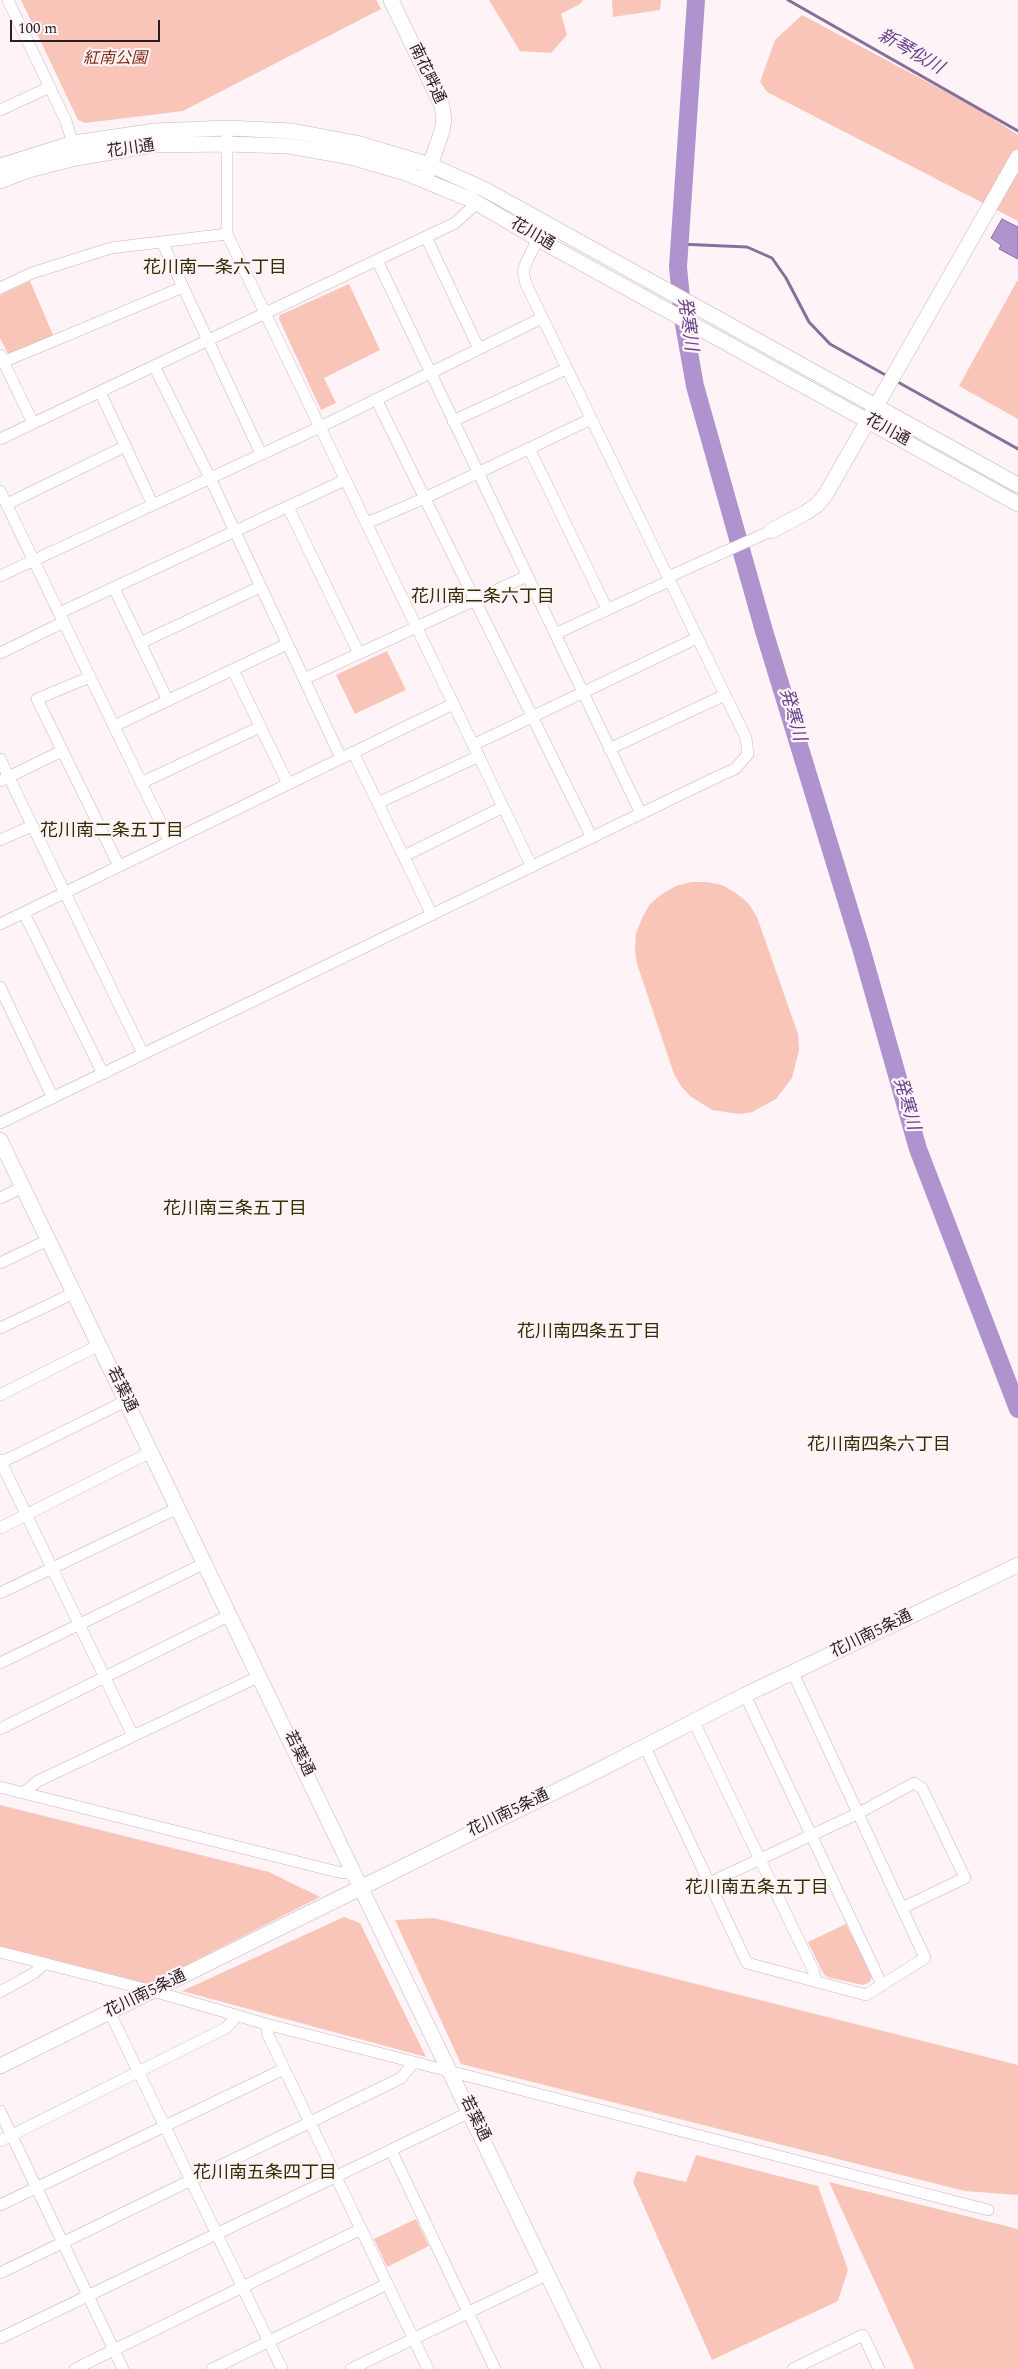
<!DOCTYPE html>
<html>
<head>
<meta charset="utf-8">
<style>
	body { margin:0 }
	#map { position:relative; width:1018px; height:2369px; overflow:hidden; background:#fef4f8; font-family:Spectral,serif }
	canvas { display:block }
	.scale { position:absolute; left:10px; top:20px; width:150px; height:22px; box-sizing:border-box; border:2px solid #271f22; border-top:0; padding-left:6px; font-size:15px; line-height:18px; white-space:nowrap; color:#271f22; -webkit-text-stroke:4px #fef4f8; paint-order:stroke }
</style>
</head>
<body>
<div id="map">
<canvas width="1018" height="2369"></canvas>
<div class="scale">100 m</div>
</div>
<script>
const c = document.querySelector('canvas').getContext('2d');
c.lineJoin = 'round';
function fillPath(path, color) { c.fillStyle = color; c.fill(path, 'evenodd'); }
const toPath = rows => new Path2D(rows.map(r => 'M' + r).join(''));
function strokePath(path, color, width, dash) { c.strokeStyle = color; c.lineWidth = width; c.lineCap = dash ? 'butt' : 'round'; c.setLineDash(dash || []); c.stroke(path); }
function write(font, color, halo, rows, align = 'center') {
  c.font = font + ' Spectral,"Noto Sans JP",serif'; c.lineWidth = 4.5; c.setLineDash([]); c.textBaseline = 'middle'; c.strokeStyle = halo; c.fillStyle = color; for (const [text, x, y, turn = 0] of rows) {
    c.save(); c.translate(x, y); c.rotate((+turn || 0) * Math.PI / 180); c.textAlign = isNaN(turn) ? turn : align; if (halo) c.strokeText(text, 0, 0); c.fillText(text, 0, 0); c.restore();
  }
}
const green = toPath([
	[21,0,376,0,381,9,183,111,85,123,78,120],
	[489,0,583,0,580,4,561,14,567,35,551,53,520,51],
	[612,0,661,0,660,10,613,17],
	[802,15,978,109,1018,135,1018,221,767,92,760,82,775,40],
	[30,281,53,335,10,354,7,352,0,338,0,295],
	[1017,281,1018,281,1018,419,959,386],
	[349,284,380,350,324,378,336,403,321,410,279,319,280,315],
	[387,651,406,690,355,714,336,675],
	[691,882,707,882,722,885,736,893,748,903,757,917,798,1034,799,1050,792,1078,776,1099,752,1112,739,1114,712,1110,690,1096,681,1086,674,1074,637,964,635,949,636,933,642,918,650,904,662,894,676,886],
	[0,1805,269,1872,320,1897,149,1984,0,1946],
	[344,1917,360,1923,426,2057,182,1991],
	[434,1918,1018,2065,1018,2195,965,2191,461,2064,395,1920],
	[846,1924,872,1976,870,1982,863,1985,827,1977,823,1973,808,1942],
	[696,2155,818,2186,848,2270,838,2301,712,2360,633,2182,637,2171,686,2182],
	[829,2182,1018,2229,1018,2369,915,2369],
	[416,2219,429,2246,387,2267,374,2239]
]);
const water = toPath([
	[1002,219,1018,227,1018,259,999,249,1001,245,991,238,1002,219]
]);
const stream = toPath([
	[788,0,1018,131],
	[679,244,747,247,772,258,786,278,809,322,830,344,889,377],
	[896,381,1018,449]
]);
const river = toPath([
	[696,0,678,267,683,319,695,386,764,631,861,948,918,1149,1018,1409]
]);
const minor = toPath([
	[8,0,66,121,75,151],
	[0,110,50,87],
	[227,128,227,234,532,867],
	[426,237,479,349],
	[162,242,261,454],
	[377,260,641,814],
	[0,288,32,273,111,248,227,234],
	[0,355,33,423],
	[3,362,183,287],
	[154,366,210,478,341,758],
	[100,392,153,505],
	[376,399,592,838],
	[453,421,566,369],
	[0,439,455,223,477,203],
	[529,448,607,609],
	[0,491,170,842],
	[7,504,126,446],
	[288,507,359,654],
	[367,523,425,498,591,419],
	[0,576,320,427,542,318],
	[668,577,771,531],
	[114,588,168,701],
	[59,613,345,480],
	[555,634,669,581],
	[140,643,260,587],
	[0,653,64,622],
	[233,670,288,784],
	[90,677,37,699,119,866],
	[304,679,527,576],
	[114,726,287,644],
	[473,745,697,638],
	[609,749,725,695],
	[353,752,432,915],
	[0,759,143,1054],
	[0,781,62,751],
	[141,783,260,727],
	[378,803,479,756],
	[0,840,32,826],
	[404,856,503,807],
	[24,913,103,1074],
	[0,924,453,704],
	[0,987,53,1098],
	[0,1123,721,775,735,769,748,754,746,738,526,284,523,271,526,263,545,224],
	[0,1198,23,1187],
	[0,1263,48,1240],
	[0,1328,74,1293],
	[0,1395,99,1345],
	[0,1460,133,1736],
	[0,1463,126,1401],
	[0,1528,151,1452],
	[0,1593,178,1508],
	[0,1663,205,1563],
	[745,1695,882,1985],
	[694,1722,814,1972,815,1981],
	[0,1729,230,1615],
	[645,1747,747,1963,866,1995,925,1958,793,1673],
	[0,1787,338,1872,356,1874],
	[23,1793,38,1781,260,1676],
	[709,1883,859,1813,914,1783,922,1788,965,1878,902,1908],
	[0,1952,153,1991,266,2024,988,2210],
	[0,1992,34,1973,44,1964],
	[110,2013,282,2369],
	[266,2024,268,2035,428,2369],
	[0,2111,123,2369],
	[0,2141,226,2028,237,2016],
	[391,2150,495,2369],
	[0,2205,284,2069],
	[0,2273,401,2078,414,2062],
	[0,2338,470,2112],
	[75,2369,361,2229],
	[212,2369,387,2284],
	[351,2369,548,2274],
	[793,2369,863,2335,879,2369]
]);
const tertiary = toPath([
	[391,0,442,106,444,120,442,131,427,174],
	[0,166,74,143,155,131,227,128,292,131,356,143,430,165,484,189,1018,485],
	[0,181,29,170,76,158,154,145,226,144,289,146,351,157,406,173,472,200,538,239,1018,504],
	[771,531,805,513,817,505,826,494,1018,157],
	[0,1140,593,2369],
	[0,2066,599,1770,745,1695,1018,1565]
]);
const parkNames = [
	["紅南公園",115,60]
];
const streetNames = [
	["南花畔通",426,74,65],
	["花川通",131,150,-8],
	["花川通",532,235,30],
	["花川通",887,431,29],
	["若葉通",121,1390,64],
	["花川南5条通",872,1635,-26],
	["若葉通",298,1754,64],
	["花川南5条通",509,1814,-26],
	["花川南5条通",146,1995,-26],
	["若葉通",474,2119,64]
];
const waterNames = [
	["新琴似川",910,53,30],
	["発寒川",686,324,82],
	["発寒川",791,715,74],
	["発寒川",905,1104,74]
];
const neighbourhoodNames = [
	["花川南一条六丁目",215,269],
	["花川南二条六丁目",483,598],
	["花川南二条五丁目",112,832],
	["花川南三条五丁目",235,1210],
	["花川南四条五丁目",589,1333],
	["花川南四条六丁目",879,1446],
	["花川南五条五丁目",757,1889],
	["花川南五条四丁目",265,2174]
];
fillPath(green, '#f8c5b8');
fillPath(water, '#af93cf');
strokePath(water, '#86709b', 1);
strokePath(stream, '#86709b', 3);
strokePath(river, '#af93cf', 18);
strokePath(minor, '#cab4be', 12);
strokePath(tertiary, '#cab4be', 16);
strokePath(minor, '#fff', 11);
strokePath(tertiary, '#fff', 15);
write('italic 16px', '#812c17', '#fef4f8', parkNames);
write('16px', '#271f22', '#fef4f8', streetNames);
write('italic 18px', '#68438d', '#fef4f8', waterNames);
write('18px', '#342e03', '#fef4f8', neighbourhoodNames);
</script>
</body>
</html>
